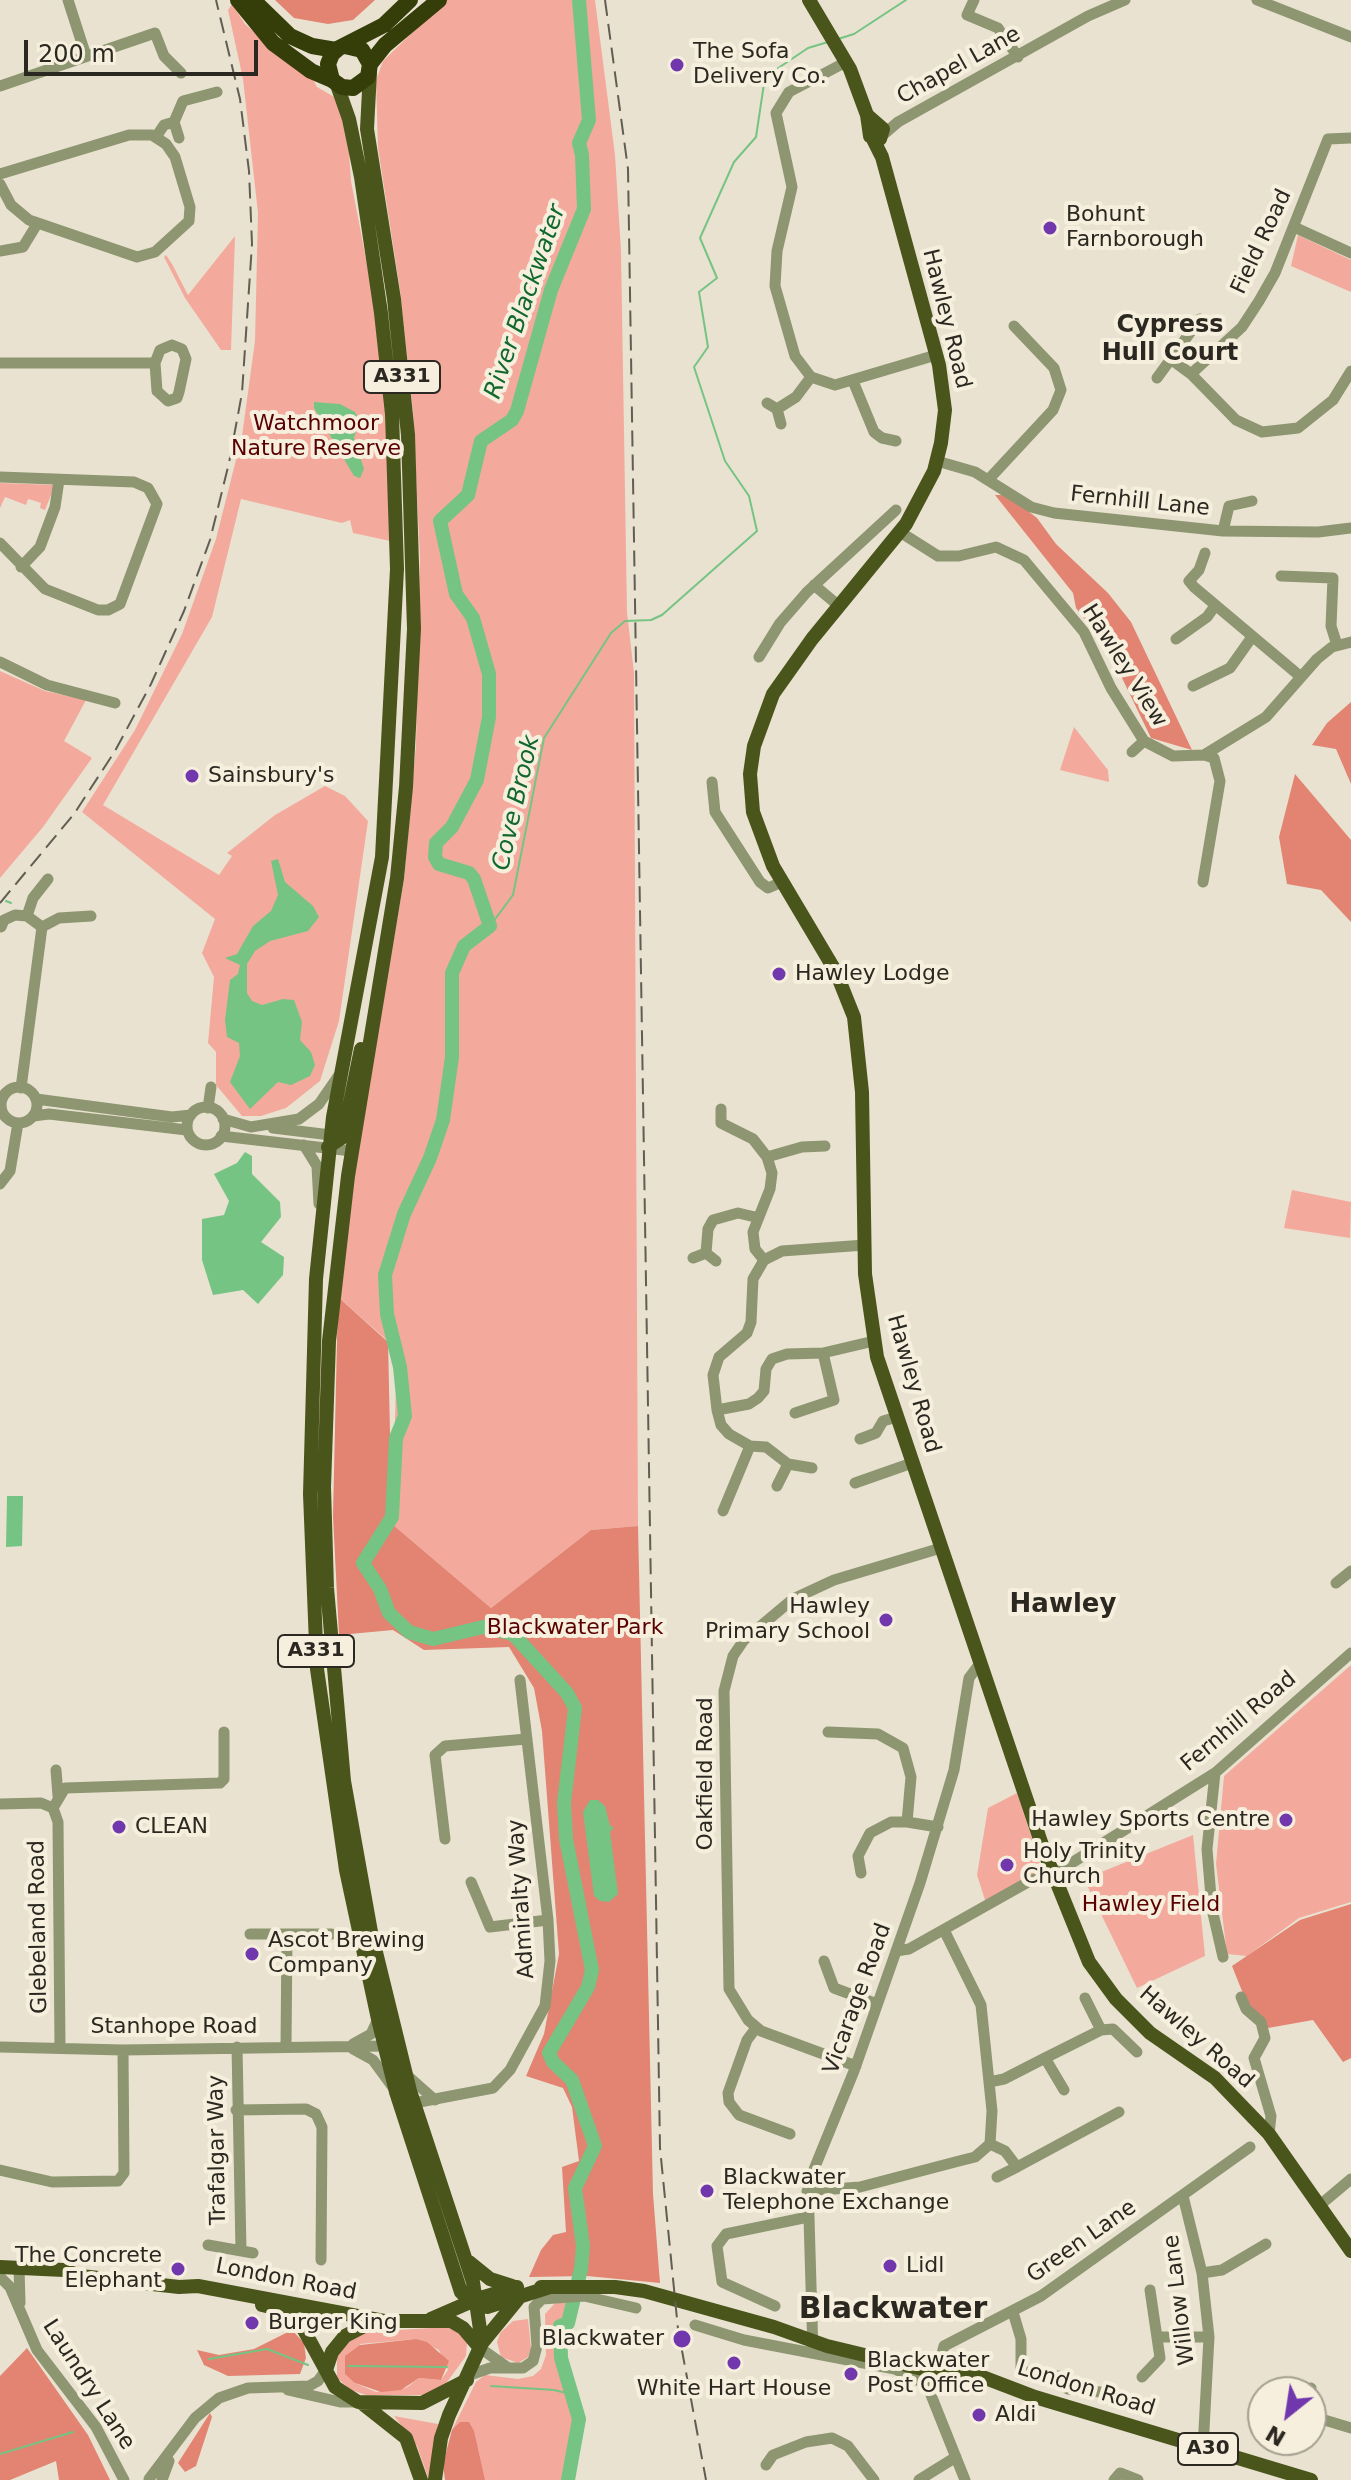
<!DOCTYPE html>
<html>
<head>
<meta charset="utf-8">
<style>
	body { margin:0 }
	#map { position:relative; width:1351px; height:2480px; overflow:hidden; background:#e9e2d0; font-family:"DejaVu Sans",sans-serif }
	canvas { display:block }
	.north { position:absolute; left:1247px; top:2376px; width:80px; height:80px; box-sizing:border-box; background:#f6efdd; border:2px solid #a59f92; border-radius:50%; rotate:210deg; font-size:22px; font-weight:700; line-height:32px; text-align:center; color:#2b2821 }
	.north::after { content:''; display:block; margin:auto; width:28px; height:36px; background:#7138ae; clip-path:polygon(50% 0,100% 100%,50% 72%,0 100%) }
	.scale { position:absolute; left:24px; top:40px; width:234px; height:36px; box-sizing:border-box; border:4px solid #2b2821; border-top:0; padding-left:10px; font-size:24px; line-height:28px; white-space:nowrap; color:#2b2821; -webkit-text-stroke:6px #f6efdd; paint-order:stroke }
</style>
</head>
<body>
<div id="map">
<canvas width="1351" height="2480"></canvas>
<div class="north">N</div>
<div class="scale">200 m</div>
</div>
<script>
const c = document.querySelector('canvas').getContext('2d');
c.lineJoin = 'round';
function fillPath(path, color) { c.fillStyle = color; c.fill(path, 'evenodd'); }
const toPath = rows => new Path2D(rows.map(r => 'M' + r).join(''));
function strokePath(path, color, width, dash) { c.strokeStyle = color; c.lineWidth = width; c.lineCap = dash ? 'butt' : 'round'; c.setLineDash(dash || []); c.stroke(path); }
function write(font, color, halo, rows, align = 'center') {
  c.font = font + ' "DejaVu Sans",sans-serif'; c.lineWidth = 8; c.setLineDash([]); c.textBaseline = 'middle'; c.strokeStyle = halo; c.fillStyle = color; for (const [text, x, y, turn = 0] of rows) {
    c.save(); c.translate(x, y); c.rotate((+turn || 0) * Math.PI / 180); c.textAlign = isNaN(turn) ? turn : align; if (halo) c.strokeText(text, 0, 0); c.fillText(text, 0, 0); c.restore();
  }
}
const green = toPath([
	[446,0,595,0,615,155,621,251,627,612,634,673,638,1526,591,1530,491,1608,392,1524,397,1349,338,1297,348,1208,404,879,416,745,420,558,413,413,400,290,378,148,376,80,383,61],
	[232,4,245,24,264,41,311,76,317,87,336,98,348,139,351,181,374,301,388,416,395,542,353,533,350,520,342,523,241,499,212,617,103,805,219,875,232,856,227,853,275,815,325,786,345,796,368,821,339,1021,320,1081,286,1108,261,1116,242,1116,216,1085,216,1052,208,1043,214,977,202,953,215,919,82,812,135,730,182,634,216,539,242,436,255,341,258,213,243,79,228,10],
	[1298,235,1351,260,1351,292,1291,266],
	[235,236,231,350,221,350,185,298,164,257,166,255,172,264,188,295],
	[0,483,55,485,45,510,40,508,41,503,32,500,28,499,26,505,5,497,0,508],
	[0,671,45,691,86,700,64,741,92,758,43,827,0,878],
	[1074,727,1108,770,1109,782,1060,770],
	[1292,1190,1351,1202,1350,1238,1284,1228],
	[1351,1665,1351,1902,1299,1918,1247,1956,1227,1954,1216,1864,1224,1776],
	[1017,1793,1043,1872,986,1903,977,1875,988,1808],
	[1193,1835,1205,1956,1137,1988,1084,1879],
	[557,2301,569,2303,565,2317,556,2326,557,2358,575,2419,565,2480,445,2480,452,2430,476,2382,485,2375,518,2379,533,2376,541,2369,546,2355,545,2314],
	[528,2319,531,2348,528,2357,518,2363,501,2357,497,2342,500,2333,513,2321],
	[447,2327,458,2332,467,2343,466,2356,445,2385,424,2395,366,2395,351,2390,337,2378,337,2354,354,2337,366,2332],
	[416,2339,439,2350,448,2370,441,2380,419,2378,406,2388,376,2392,355,2383,360,2344],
	[394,2416,438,2424,429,2480,417,2446]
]);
const forest = toPath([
	[275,0,375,0,353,20,328,24,294,18],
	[995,495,1007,495,1037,518,1056,544,1108,593,1131,622,1192,750,1151,738,1109,651,1076,608,1073,593],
	[1351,702,1351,784,1336,749,1312,745,1327,723],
	[1295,774,1351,840,1351,922,1321,890,1287,884,1279,837],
	[338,1297,388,1342,392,1524,491,1608,591,1530,638,1526,653,2194,660,2283,587,2276,529,2277,541,2250,553,2235,566,2232,562,2167,579,2161,572,2107,563,2088,526,2076,544,2034,559,1954,542,1731,534,1688,509,1647,424,1650,393,1630,339,1635,333,1516],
	[1351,1904,1351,2058,1343,2062,1313,2020,1268,2028,1248,2006,1232,1966,1300,1920],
	[292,2330,304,2343,306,2358,300,2374,228,2376,204,2365,197,2350,219,2355,254,2349],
	[416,2339,427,2342,449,2361,441,2380,419,2378,401,2390,381,2392,355,2383,345,2374,345,2356,360,2345],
	[27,2348,88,2435,110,2480,59,2480,56,2461,10,2480,0,2480,0,2376],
	[210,2413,212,2417,196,2466,185,2472,178,2463],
	[460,2422,469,2422,474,2431,485,2480,445,2480,443,2464,452,2430]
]);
const water = toPath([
	[314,402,340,404,355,412,359,420,354,438,364,469,360,478,354,476,314,408],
	[278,859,285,882,313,906,319,917,308,931,270,941,255,951,247,964,247,993,252,1001,262,1005,283,999,294,1000,302,1022,300,1040,311,1052,315,1065,310,1076,291,1085,278,1082,250,1109,230,1082,240,1056,239,1043,227,1037,225,1020,230,980,238,974,240,965,225,958,237,954,253,926,271,911,278,895,271,861],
	[245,1152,252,1156,252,1174,280,1202,281,1217,261,1242,284,1257,283,1275,258,1304,243,1290,213,1295,202,1260,202,1219,224,1215,229,1201,214,1174,237,1163],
	[7,1496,23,1496,22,1546,6,1547],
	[590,1800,598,1800,605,1806,610,1826,614,1827,610,1832,618,1894,609,1902,600,1901,594,1896,583,1812]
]);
const stream = toPath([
	[838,39,854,34,906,0],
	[6,901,11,903],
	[490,926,513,895,544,738,611,633,625,621,651,620,662,615,757,531,749,496,725,461,694,367,708,347,699,292,717,278,700,238,734,162,756,137,765,77,808,48,828,42],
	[209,2359,267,2349,308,2365],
	[348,2366,447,2367],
	[491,2386,554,2390,570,2394],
	[0,2454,73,2432]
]);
const river = toPath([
	[568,2480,579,2419,561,2358,560,2326,568,2323,581,2269,583,2246,575,2188,595,2146,572,2080,553,2062,549,2053,588,1987,592,1970,566,1839,564,1803,575,1708,567,1693,513,1634,483,1627,433,1639,409,1632,389,1613,380,1589,363,1563,392,1517,396,1438,405,1416,400,1367,387,1314,385,1275,404,1214,430,1158,443,1120,452,1057,452,973,464,946,490,926,474,879,469,873,439,864,435,857,436,843,452,827,477,780,489,717,489,674,473,618,456,594,440,521,468,495,481,441,512,420,517,411,551,290,584,209,582,155,579,143,589,120,579,0]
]);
const minor = toPath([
	[68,0,86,56],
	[974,0,967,15,998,28,1018,57],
	[1257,0,1351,37],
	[846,62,789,92,776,113,792,187,777,251,775,286,795,356,811,377,835,385,936,355],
	[0,86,155,33,164,56,181,73],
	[174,122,179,138],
	[884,134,898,122,1088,16,1125,0],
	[156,137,164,125,174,122,183,101,217,92],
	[1351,138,1328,139,1275,273,1259,301,1242,327,1191,374,1236,420,1262,432,1298,428,1333,400,1351,371],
	[0,174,129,135,152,135,166,144,175,157,190,207,189,221,155,252,137,257,29,220,11,205,0,184],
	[1294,227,1351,253],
	[0,251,23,247,37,224],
	[172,345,182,349,186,359,179,392,177,398,168,401,157,391,155,363,160,350,172,345],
	[1172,360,1191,374],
	[0,363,155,363],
	[1157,378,1200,319],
	[853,381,874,432,882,438,896,441],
	[767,403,777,409,781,424],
	[777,409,796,397,811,377],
	[937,461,975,472,1031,507,1054,513,1223,531,1318,532,1351,528],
	[0,477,134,482,148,488,157,504,120,604,108,610,98,610,45,589,0,543],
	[989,479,1053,410,1061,390,1054,368,1014,326],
	[1223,531,1229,506,1252,501],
	[900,532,938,556,959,556,996,547,1024,560,1084,632,1111,688,1144,741,1173,756,1204,755,1266,717,1317,659,1332,647,1351,642],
	[1205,553,1199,570,1189,581,1194,587,1301,677],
	[21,567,40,547,55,507,59,480],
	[1281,576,1333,578,1331,626,1337,645],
	[814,585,839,606],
	[1176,639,1207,617,1215,606],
	[759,657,780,623,807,592,896,510],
	[0,662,47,685,115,703],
	[1193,686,1230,668,1252,637],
	[1132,752,1144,741],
	[712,782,715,812,760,882,768,888,782,882],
	[1203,882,1220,781,1214,758,1204,755],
	[27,916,33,898,48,879],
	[1,927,4,920,15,915,27,916,42,927],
	'1 1105a18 18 0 1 1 36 0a18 18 0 1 1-36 0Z',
	[21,1088,42,927,59,918,91,916],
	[36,1099,172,1117,191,1115],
	'187 1126a19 19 0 1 1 38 0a19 19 0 1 1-38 0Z',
	[208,1108,211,1087],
	[721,1109,721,1123,753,1139,767,1157,772,1173,770,1189,753,1232,755,1249,764,1260],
	[33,1116,49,1114,187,1130],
	[223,1119,251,1127,299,1119,319,1104,339,1075],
	[273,1128,339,1136],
	[221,1136,352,1151],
	[304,1145,317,1166,319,1204],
	[767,1157,802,1147,825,1146],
	[0,1184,10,1171,18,1123],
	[706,1253,708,1229,713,1220,738,1213,755,1217],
	[693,1258,706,1253,716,1261],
	[717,1410,749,1404,758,1398,764,1391,766,1369,772,1359,787,1354,823,1353,874,1341],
	[795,1413,834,1400,823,1353],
	[860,1439,876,1433,883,1421,897,1417],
	[812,1468,788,1464,766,1447,750,1446,729,1434,721,1425,717,1410,713,1375,719,1357,747,1333,751,1322,753,1279,764,1260,782,1251,865,1245],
	[855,1483,912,1463],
	[777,1486,788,1464],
	[723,1511,750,1446],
	[1336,1583,1351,1571],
	[828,1732,878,1734,903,1748,911,1777,907,1822,938,1827],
	[56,1770,58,1796],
	[1215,1773,1207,1849,1212,1909,1223,1957],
	[0,1804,41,1803,53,1808],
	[53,1808,58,1822,60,2047],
	[53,1808,65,1788,220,1783,224,1779,224,1732],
	[445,1839,435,1755,445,1746,527,1739],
	[861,1873,858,1856,870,1833,891,1822,907,1822],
	[471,1882,490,1927,548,1920],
	[250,1934,287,1934,286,2046],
	[287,1934,332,1934],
	[896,1951,909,1949,1030,1881,1070,1864,1215,1773,1351,1653],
	[824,1961,834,1988,877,2004],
	[1241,1997,1246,2009,1261,2022,1265,2038,1254,2058,1271,2116,1269,2134],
	[756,2028,747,2040,728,2093,729,2102,739,2115,790,2134],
	[1101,2030,1113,2029,1137,2052],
	[353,2044,371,2034,378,2019],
	[0,2047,123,2050,385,2046],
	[237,2047,241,2251],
	[353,2049,373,2060,392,2086],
	[1045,2058,1101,2030,1085,1998],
	[856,2066,761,2031,748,2020,729,1989,724,1691,733,1656,744,1640,793,1599,834,1580,941,1548],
	[409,2077,435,2100],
	[989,2082,1004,2079,1045,2058,1064,2090],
	[409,2104,493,2088,510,2070,545,2006,550,1961,548,1920,520,1680],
	[236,2110,306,2109,316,2114,322,2127,321,2260],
	[990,2144,1005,2151,1017,2167,1119,2112],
	[0,2170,52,2182,118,2181,124,2173,123,2050],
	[997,2177,1017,2167],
	[807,2191,860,2187,959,2161,975,2157,990,2144,992,2111,981,2005,944,1930],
	[1183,2196,1202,2273,1209,2337,1203,2448],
	[1320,2205,1351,2179],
	[208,2245,253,2253],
	[19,2268,20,2303],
	[1202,2273,1222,2270,1266,2244],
	[0,2277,10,2287,37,2350,96,2427,124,2480],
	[775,2306,722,2282,717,2246,726,2234,808,2217],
	[1013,2312,1021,2339,1021,2368,1027,2374,1034,2377,1059,2376,1068,2389,1111,2393],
	[695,2325,744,2340,895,2369,930,2386],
	[1158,2337,1209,2337],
	[480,2348,507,2367],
	[813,2353,808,2184,854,2071,920,1883,954,1770,969,1678,981,1662],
	[470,2375,490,2368,523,2368,533,2361,537,2346,534,2307,542,2299,584,2296,636,2308],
	[1142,2377,1160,2358,1150,2290],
	[288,2390,340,2402,358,2402],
	[1310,2392,1311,2388],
	[1311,2416,1351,2428],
	[766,2465,773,2455,806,2442,832,2438,848,2446,874,2480],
	[149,2479,195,2418,219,2398,248,2388,309,2386,318,2381,326,2370],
	[162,2480,169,2461],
	[919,2480,956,2457],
	[965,2480,931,2395,944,2346,1041,2296,1250,2147],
	[1114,2480,1120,2473,1138,2480]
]);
const major = toPath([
	[809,0,850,69,867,115,870,136,880,139,883,129,867,115],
	[370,72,367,129,394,299,408,435,414,629,406,787,397,878,348,1176,329,1341,324,1487,327,1588,344,1781,371,1932,410,2091,473,2282,482,2343],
	[337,85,349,119,361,177,381,313,392,414,397,569,382,857,333,1117,316,1279,310,1494,317,1669,346,1870,378,2019,396,2092,461,2292,470,2301,487,2307,550,2287],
	[873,139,882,157,939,365,945,410,941,443,934,471,906,524,812,639,773,694,754,746,750,774,753,812,773,866,836,972,854,1017,862,1092,865,1274,877,1357,1044,1851,1089,1962,1116,1999,1150,2033,1215,2078,1269,2134,1351,2251],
	[328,1147,343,1137,361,1049],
	[469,2262,490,2279,512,2286],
	[0,2267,64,2270,81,2276,179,2287,198,2286,384,2321],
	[541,2287,615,2287,644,2291,774,2327,827,2346,935,2372,986,2379],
	[262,2305,279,2309,299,2321,335,2387,358,2402,422,2403,467,2380],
	[431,2319,477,2299,517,2287],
	[326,2370,332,2352,345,2336,368,2324,384,2321,451,2321,463,2328,480,2348],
	[980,2376,1035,2397,1311,2480],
	[363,2404,406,2438,421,2480],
	[435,2480,441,2438,449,2415,482,2343,518,2299]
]);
const highway = toPath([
	[238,0,273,43,311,71,332,80],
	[253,0,290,36,312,46,336,50],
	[345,46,362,50,370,64,368,77,353,88,342,87,332,80,328,64,332,54,339,48,384,25,410,0],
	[370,64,385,45,439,0]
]);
const rail = toPath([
	[605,0,628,169,660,2148,678,2329,706,2480],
	[0,903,74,814,115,751,151,684,184,611,210,540,229,463,242,393,252,244,249,171,240,99,216,0]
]);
const markers = [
	[677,65,8,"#7138ae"],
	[1050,228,8,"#7138ae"],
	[192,776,8,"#7138ae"],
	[779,974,8,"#7138ae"],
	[886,1620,8,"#7138ae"],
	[1286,1820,8,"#7138ae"],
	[119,1827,8,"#7138ae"],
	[1007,1865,8,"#7138ae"],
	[252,1954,8,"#7138ae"],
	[707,2191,8,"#7138ae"],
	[890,2266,8,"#7138ae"],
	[178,2269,8,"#7138ae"],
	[252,2323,8,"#7138ae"],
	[682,2339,10,"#7138ae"],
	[734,2363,8,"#7138ae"],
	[851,2374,8,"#7138ae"],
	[979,2415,8,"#7138ae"]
];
const shields = [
	[402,377,76],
	[316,1651,76],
	[1208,2449,60]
];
const shieldNames = [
	["A331",402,377],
	["A331",316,1651],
	["A30",1208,2449]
];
const poiNames = [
	["The Sofa",693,52],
	["Delivery Co.",693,77],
	["Bohunt",1066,215],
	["Farnborough",1066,240],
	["Sainsbury's",208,776],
	["Hawley Lodge",795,974],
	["Hawley",870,1607,"right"],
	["Primary School",870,1632,"right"],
	["Hawley Sports Centre",1270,1820,"right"],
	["CLEAN",135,1827],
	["Holy Trinity",1023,1852],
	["Church",1023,1877],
	["Ascot Brewing",268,1941],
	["Company",268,1966],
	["Blackwater",723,2178],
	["Telephone Exchange",723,2203],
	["The Concrete",162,2256,"right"],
	["Elephant",162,2281,"right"],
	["Lidl",906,2266],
	["Burger King",268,2323],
	["Blackwater",664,2339,"right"],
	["Blackwater",867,2361],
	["Post Office",867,2386],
	["White Hart House",734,2389,"center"],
	["Aldi",995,2415]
];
const streetNames = [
	["Chapel Lane",959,66,-29],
	["Field Road",1262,242,-65],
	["Hawley Road",946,319,76],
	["Fernhill Lane",1140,502,6],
	["Hawley View",1124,666,58],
	["Hawley Road",913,1384,74],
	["Fernhill Road",1239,1722,-40],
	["Oakfield Road",706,1774,-90],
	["Admiralty Way",522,1899,-94],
	["Glebeland Road",39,1927,-91],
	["Vicarage Road",858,1999,-70],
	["Stanhope Road",174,2027],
	["Hawley Road",1196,2038,41],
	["Trafalgar Way",218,2150,-91],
	["Green Lane",1082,2242,-35],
	["London Road",286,2280,11],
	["Willow Lane",1180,2300,-97],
	["Laundry Lane",88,2385,57],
	["London Road",1086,2389,17]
];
const parkNames = [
	["Watchmoor",316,424],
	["Nature Reserve",316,449],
	["Blackwater Park",575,1628],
	["Hawley Field",1151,1905]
];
const waterNames = [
	["River Blackwater",526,302,-71],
	["Cove Brook",517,803,-77]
];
const neighbourhoodNames = [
	["Cypress",1170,326],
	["Hull Court",1170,354]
];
const quarterNames = [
	["Hawley",1063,1605]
];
const districtNames = [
	["Blackwater",893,2310]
];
fillPath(green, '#f3aa9d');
fillPath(forest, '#e38372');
fillPath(water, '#75c483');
strokePath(stream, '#75c483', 2);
strokePath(river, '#75c483', 14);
strokePath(minor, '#8d9671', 11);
strokePath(major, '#4a551b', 14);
strokePath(highway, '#353e09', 16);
strokePath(rail, '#615d53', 2, [16, 8]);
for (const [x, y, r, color] of markers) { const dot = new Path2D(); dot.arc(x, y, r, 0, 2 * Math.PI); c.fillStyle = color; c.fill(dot); strokePath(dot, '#f6efdd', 3); }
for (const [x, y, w] of shields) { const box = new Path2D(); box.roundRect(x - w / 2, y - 16, w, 32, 6); c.fillStyle = '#f6efdd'; c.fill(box); strokePath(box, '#2b2821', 2); }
write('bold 20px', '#2b2821', null, shieldNames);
write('22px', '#2b2821', '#f6efdd', poiNames, 'left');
write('22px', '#2b2821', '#f6efdd', streetNames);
write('22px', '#5a0000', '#f6efdd', parkNames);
write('italic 24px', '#10682c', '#f6efdd', waterNames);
write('bold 24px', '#2b2821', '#f6efdd', neighbourhoodNames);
write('bold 26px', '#2b2821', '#f6efdd', quarterNames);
write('bold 30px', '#2b2821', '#f6efdd', districtNames);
</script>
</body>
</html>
